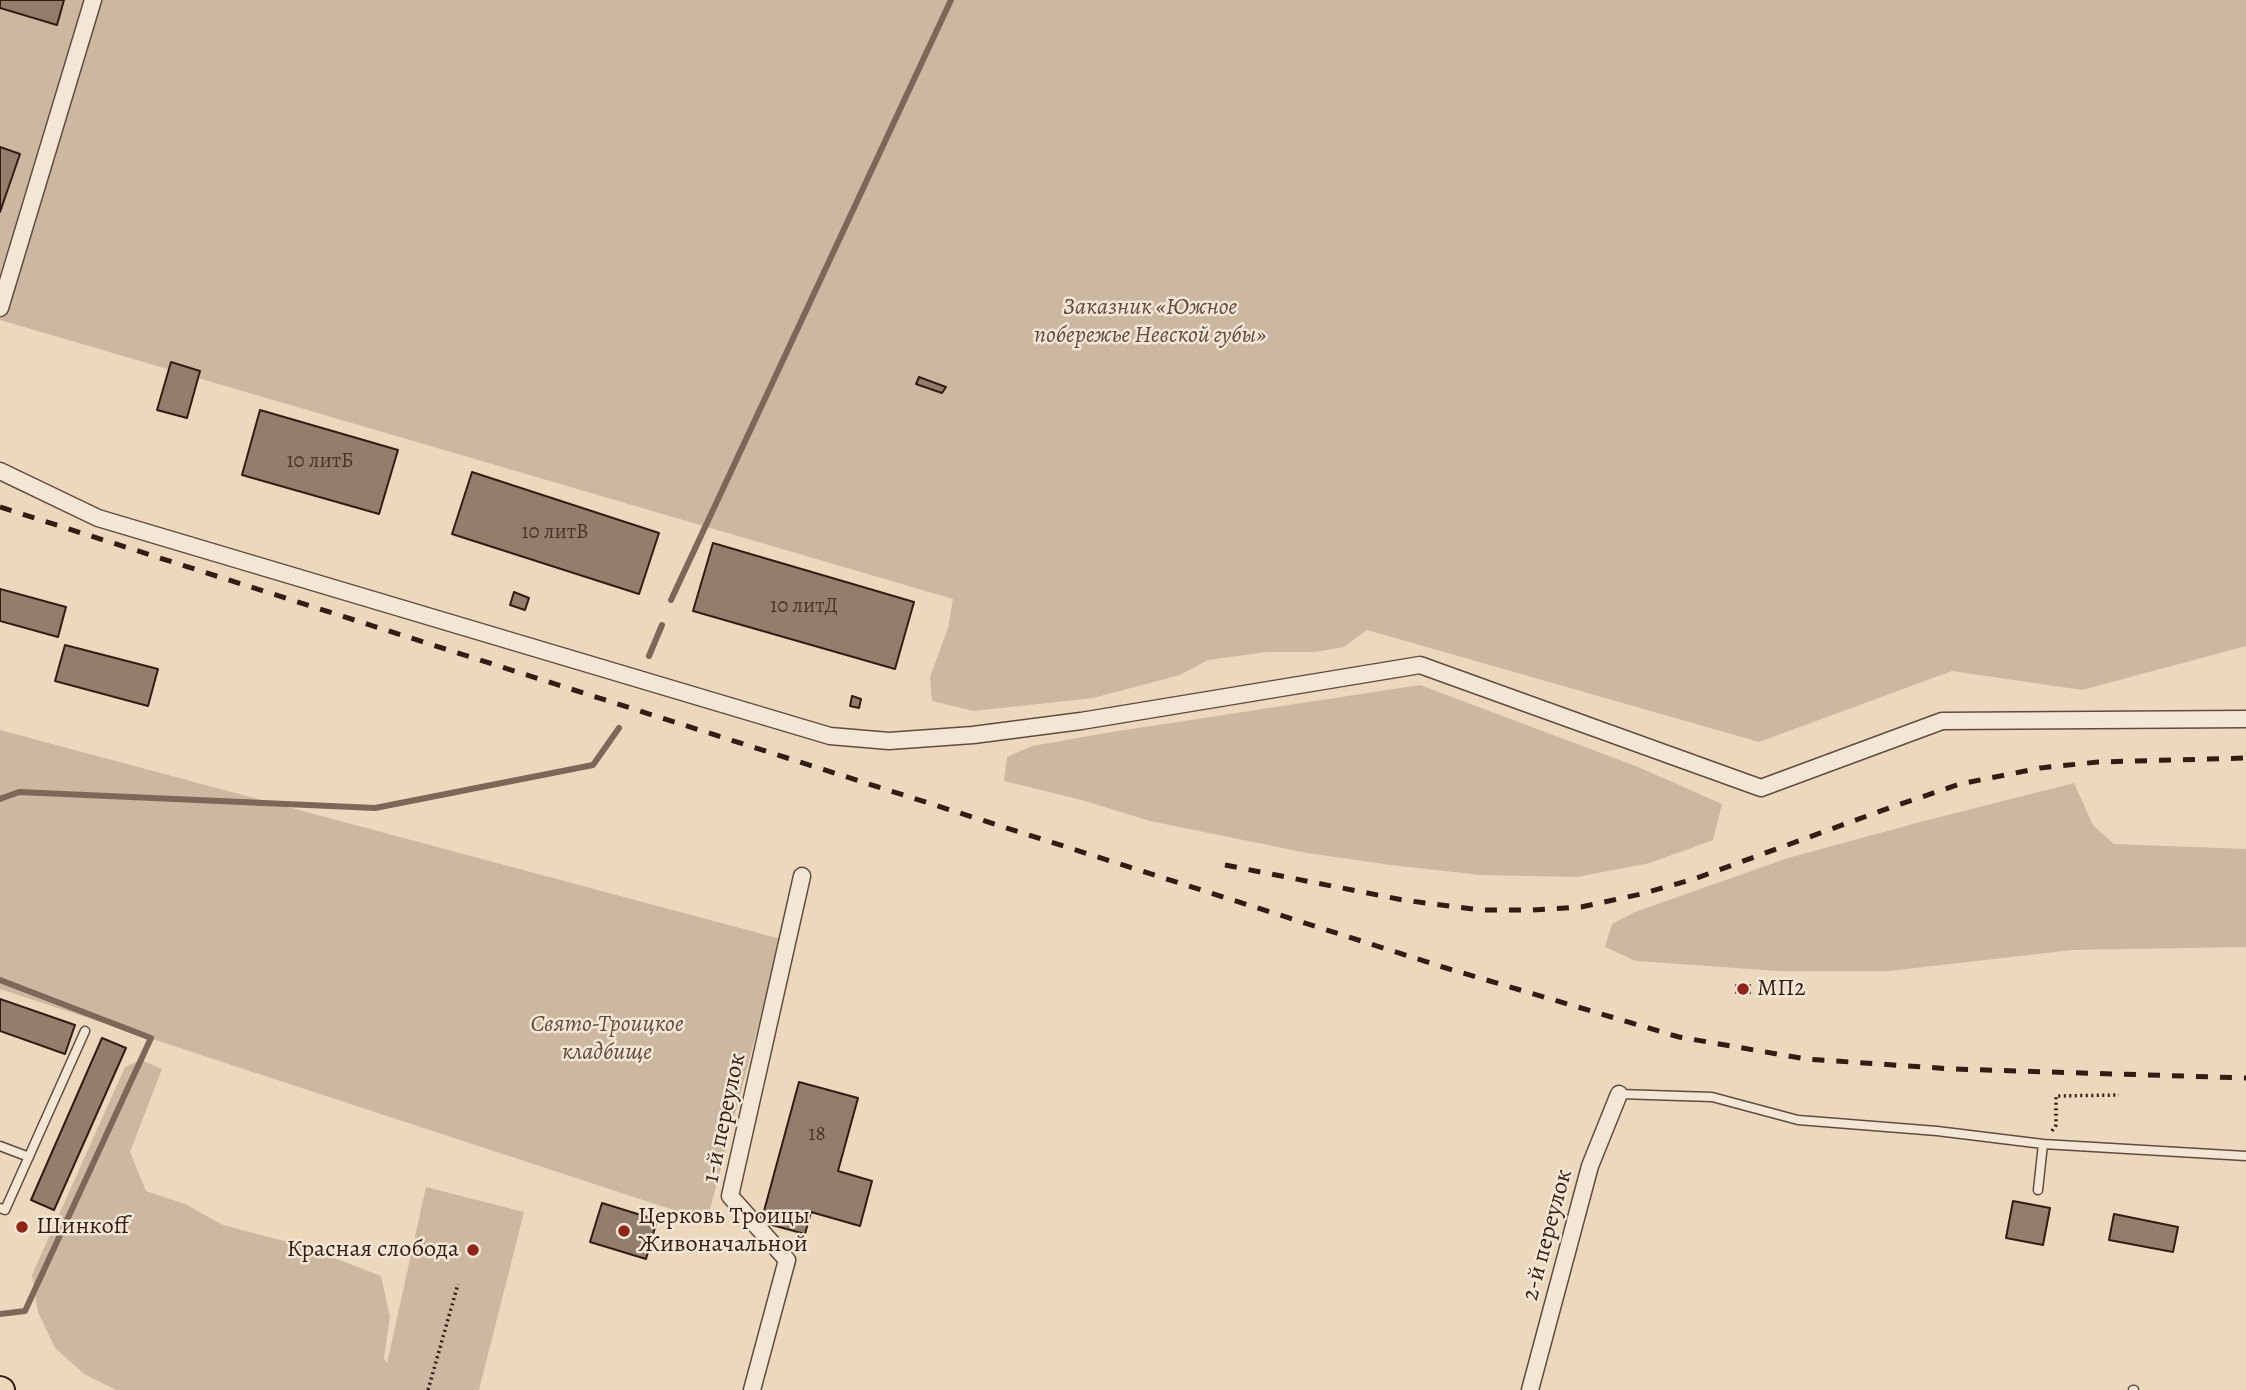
<!DOCTYPE html>
<html>
<head>
<meta charset="utf-8">
<style>
	body { margin:0 }
	canvas { display:block; background:#ecd8bd }
</style>
</head>
<body>
<canvas width="2246" height="1390"></canvas>
<script>
const c = document.querySelector('canvas').getContext('2d');
c.lineJoin = 'round';
function fillPath(path, color) { c.fillStyle = color; c.fill(path, 'evenodd'); }
const toPath = rows => new Path2D(rows.map(r => 'M' + r).join(''));
function strokePath(path, color, width, dash) { c.strokeStyle = color; c.lineWidth = width; c.lineCap = dash ? 'butt' : 'round'; c.setLineDash(dash || []); c.stroke(path); }
function write(font, color, halo, rows, align = 'center') {
  c.font = font + ' Alegreya,serif'; c.lineWidth = 5; c.setLineDash([]); c.textBaseline = 'middle'; c.strokeStyle = halo; c.fillStyle = color; for (const [text, x, y, turn = 0] of rows) {
    c.save(); c.translate(x, y); c.rotate((+turn || 0) * Math.PI / 180); c.textAlign = isNaN(turn) ? turn : align; if (halo) c.strokeText(text, 0, 0); c.fillText(text, 0, 0); c.restore();
  }
}
const green = toPath([
	[0,0,2246,0,2246,646,2082,690,1952,671,1759,742,1367,630,1344,647,1315,652,1267,652,1208,660,1180,675,1093,698,974,711,932,701,930,677,948,628,953,599,0,320],
	[1420,685,1638,767,1722,804,1713,840,1650,863,1577,877,1481,875,1391,865,1307,853,1150,821,1082,800,1004,781,1007,757,1032,746,1112,732],
	[0,730,781,939,707,1221,0,989],
	[2074,783,2093,825,2114,844,2246,849,2246,947,2072,950,1889,971,1779,971,1636,961,1605,947,1612,924,1635,912,1788,858,1924,821],
	[141,1060,162,1069,130,1152,146,1191,185,1204,223,1225,303,1246,381,1276,390,1317,384,1358,387,1363,426,1187,524,1212,479,1390,116,1390,84,1374,55,1348,38,1312,32,1275,125,1067]
]);
const stream = toPath([
	[671,600,951,0],
	[649,656,662,625],
	[0,799,19,792,375,808,593,765,619,728],
	[0,980,151,1038,25,1311,0,1314]
]);
const building = toPath([
	[0,0,64,0,57,25,0,8,0,0],
	[0,147,20,154,0,212,0,147],
	[171,362,200,371,187,418,157,410,171,362],
	[919,377,946,387,942,393,916,384,919,377],
	[260,410,398,450,379,514,242,475,260,410],
	[472,472,659,533,639,594,452,534,472,472],
	[713,543,914,602,895,669,693,611,713,543],
	[0,589,66,607,58,637,0,621,0,589],
	[514,592,529,598,525,610,510,605,514,592],
	[65,645,158,669,148,706,55,681,65,645],
	[852,696,861,699,859,708,850,706,852,696],
	[1736,985,1750,985,1750,993,1736,993,1736,985],
	[0,999,75,1025,65,1054,0,1031,0,999],
	[102,1038,126,1048,54,1210,31,1200,102,1038],
	[799,1082,858,1098,838,1171,872,1181,860,1226,811,1212,805,1234,761,1222,799,1082],
	[2013,1201,2050,1208,2043,1245,2006,1238,2013,1201],
	[602,1203,657,1220,646,1259,590,1242,602,1203],
	[2114,1214,2178,1227,2173,1252,2109,1240,2114,1214]
]);
const path = toPath([
	[2052,1131,2056,1125,2056,1096,2119,1095],
	[428,1390,458,1284]
]);
const lane = toPath([
	[1619,1094,1712,1097,1798,1120,1937,1131,2043,1144,2038,1190],
	[2043,1144,2246,1156],
	[0,1146,29,1157],
	[0,1208,5,1210,85,1031],
	[2133,1390,2134,1390]
]);
const street = toPath([
	[0,308,93,0],
	[0,471,98,518,830,736,889,741,973,735,1081,721,1420,665,1761,788,1942,721,2246,719],
	[752,1390,787,1260,730,1196,802,876],
	[1530,1390,1590,1166,1619,1094]
]);
const primary = toPath([
	[0,1389,2,1390]
]);
const rail = toPath([
	[0,507,1446,968,1679,1037,1806,1059,1953,1069,2246,1078],
	[1225,865,1403,900,1480,910,1532,910,1581,907,1641,894,1694,879,1889,808,1960,784,2040,768,2098,762,2246,758]
]);
const markers = [
	[1743,989,7,"#8f2418"],
	[22,1227,7,"#8f2418"],
	[624,1231,7,"#8f2418"],
	[473,1250,7,"#8f2418"]
];
const numberNames = [
	["10 литБ",320,462],
	["10 литВ",555,533],
	["10 литД",804,607],
	["18",817,1135]
];
const parkNames = [
	["Заказник «Южное",1150,308],
	["побережье Невской губы»",1150,336],
	["Свято-Троицкое",607,1025],
	["кладбище",607,1053]
];
const poiNames = [
	["МП2",1757,989],
	["Церковь Троицы",638,1217],
	["Живоначальной",638,1245],
	["Шинкoff",36,1227],
	["Красная слобода",459,1250,"right"]
];
const streetNames = [
	["1-й переулок",725,1118,-78],
	["2-й переулок",1548,1235,-75]
];
fillPath(green, '#ccb8a0');
strokePath(stream, '#7c6758', 6);
fillPath(building, '#937e6c');
strokePath(building, '#321d15', 2);
strokePath(lane, '#604c3f', 11);
strokePath(street, '#604c3f', 19);
strokePath(primary, '#321d15', 28);
strokePath(path, '#321d15', 3.5, [2, 3.5]);
strokePath(lane, '#f3e6d4', 8);
strokePath(street, '#f3e6d4', 16);
strokePath(primary, '#ecd8bd', 24);
strokePath(rail, '#321d15', 5, [12, 12]);
for (const [x, y, r, color] of markers) { const dot = new Path2D(); dot.arc(x, y, r, 0, 2 * Math.PI); c.fillStyle = color; c.fill(dot); strokePath(dot, '#f3e6d4', 2.5); }
write('21px', '#4a352b', null, numberNames);
write('italic 24px', '#604c3f', '#f3e6d4', parkNames);
write('24px', '#321d15', '#f3e6d4', poiNames, 'left');
write('24px', '#321d15', '#f3e6d4', streetNames);
</script>
</body>
</html>
